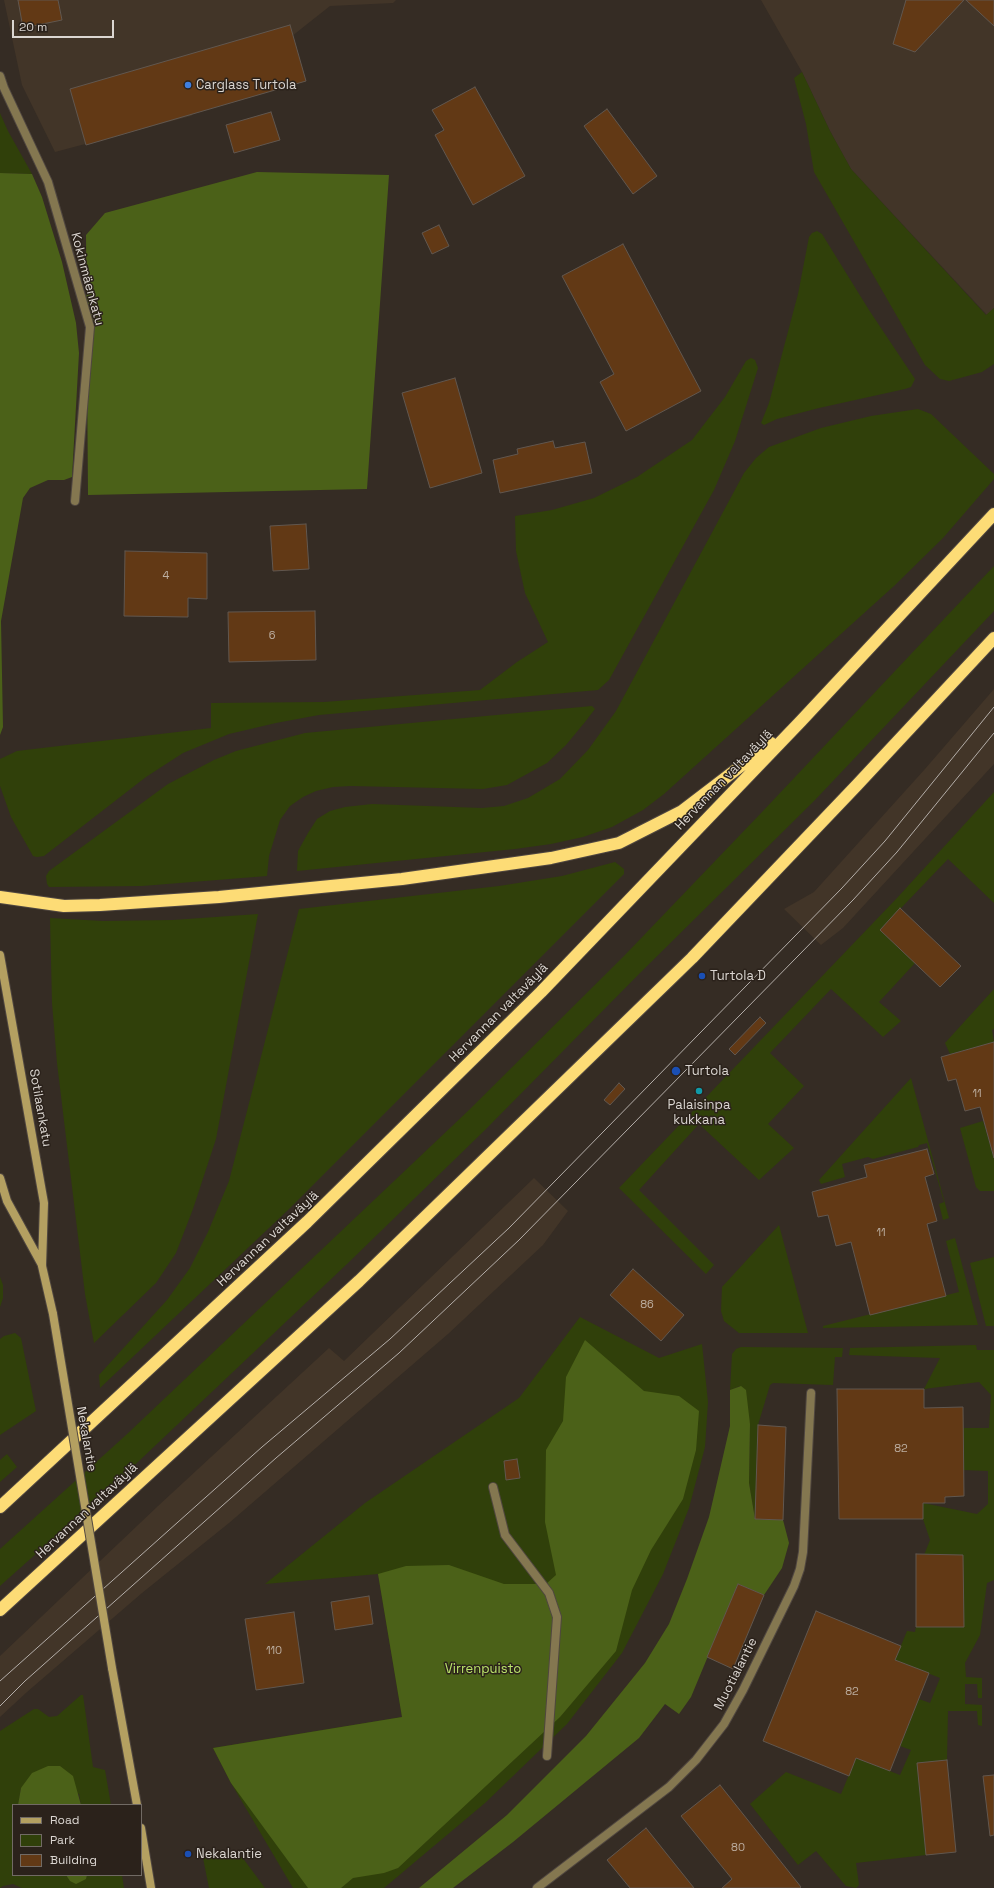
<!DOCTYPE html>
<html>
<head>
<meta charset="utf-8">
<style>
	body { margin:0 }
	#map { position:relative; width:994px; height:1888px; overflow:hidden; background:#352c24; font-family:"Space Grotesk",sans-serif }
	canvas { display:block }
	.legend { position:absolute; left:12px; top:1804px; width:130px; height:72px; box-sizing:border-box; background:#2b221b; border:1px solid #716a64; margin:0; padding:5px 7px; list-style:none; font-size:12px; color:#dbd6d1 }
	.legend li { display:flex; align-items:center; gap:8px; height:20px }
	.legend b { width:20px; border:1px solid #716a64 }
	.scale { position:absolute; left:12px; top:20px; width:102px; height:18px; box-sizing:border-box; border:2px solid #dbd6d1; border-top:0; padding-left:5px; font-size:12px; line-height:14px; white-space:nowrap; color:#dbd6d1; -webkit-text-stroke:3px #2b221b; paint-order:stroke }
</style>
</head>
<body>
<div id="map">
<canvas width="994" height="1888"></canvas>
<ul class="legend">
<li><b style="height:5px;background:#b4a061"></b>Road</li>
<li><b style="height:11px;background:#30400a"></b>Park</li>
<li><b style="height:11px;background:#623915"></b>Building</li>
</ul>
<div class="scale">20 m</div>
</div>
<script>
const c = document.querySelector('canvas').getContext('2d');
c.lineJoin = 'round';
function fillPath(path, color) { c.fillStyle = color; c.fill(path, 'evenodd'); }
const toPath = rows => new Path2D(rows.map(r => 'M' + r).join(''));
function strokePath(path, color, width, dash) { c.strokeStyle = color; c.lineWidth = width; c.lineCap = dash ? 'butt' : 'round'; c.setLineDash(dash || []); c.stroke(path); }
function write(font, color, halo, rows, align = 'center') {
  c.font = font + ' "Space Grotesk",sans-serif'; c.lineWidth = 3; c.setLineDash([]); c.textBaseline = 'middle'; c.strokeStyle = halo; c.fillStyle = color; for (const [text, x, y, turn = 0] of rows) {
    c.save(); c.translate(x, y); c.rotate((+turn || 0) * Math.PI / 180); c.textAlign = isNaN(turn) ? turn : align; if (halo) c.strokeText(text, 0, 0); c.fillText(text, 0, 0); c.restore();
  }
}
const built = toPath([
	[4,0,396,0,393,3,330,6,191,116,55,152,22,85],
	[761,0,994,0,994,308,987,315,851,169,830,131,802,72],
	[994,689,994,764,843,928,821,945,784,909,814,892,925,769],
	[534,1178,568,1211,543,1245,448,1334,229,1523,142,1593,27,1692,0,1717,0,1656,158,1506,329,1348,344,1361]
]);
const green = toPath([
	[802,72,830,131,851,169,986,315,994,308,994,364,982,372,949,381,940,379,925,365,814,172,806,124,794,78],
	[0,113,8,131,32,174,0,173],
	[817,231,822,234,869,310,915,379,911,387,905,389,819,408,777,419,764,425,761,423,769,403,798,294,809,237,812,233],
	[751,358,755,360,758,368,735,441,714,490,609,680,598,690,319,715,276,723,229,734,183,753,146,777,44,856,37,857,33,856,11,817,0,786,0,759,17,751,211,728,211,703,324,702,480,690,517,662,548,642,525,593,516,551,515,516,552,510,594,498,637,477,692,440,725,397,746,361],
	[918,409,931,414,994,474,994,479,943,538,894,586,664,794,643,810,612,827,583,837,551,844,515,849,297,871,298,851,308,833,317,819,330,811,345,807,372,804,482,808,504,806,528,798,560,779,588,750,616,711,744,473,756,458,769,447,821,428,871,416],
	[994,566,994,611,815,800,640,973,486,1129,347,1264,121,1478,0,1586,0,1549,126,1435,469,1110,623,957,763,811],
	[592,706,595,709,585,722,566,745,547,763,507,785,483,789,351,786,333,787,316,791,303,797,290,806,280,820,269,856,267,876,142,886,49,887,47,884,46,876,49,871,168,784,214,760,236,751,305,733],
	[994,792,994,903,948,859,880,930,915,963,879,1002,901,1021,883,1037,831,989,770,1053,804,1086,768,1124,794,1148,759,1180,699,1124,639,1190,714,1265,706,1274,619,1188,897,898],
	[615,862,624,869,624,874,288,1210,100,1388,99,1375,167,1300,190,1268,208,1232,229,1181,299,909,499,886,562,876],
	[258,914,216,1139,193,1209,176,1253,156,1283,94,1343,85,1294,57,1063,52,1003,50,918,103,921,173,920],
	[994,989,994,1029,992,1030,994,1042,950,1054,945,1043],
	[911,1078,949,1218,943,1220,939,1204,944,1202,927,1143,919,1145,918,1147,873,1159,868,1157,842,1164,845,1177,821,1184,819,1180],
	[983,1121,994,1158,994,1191,980,1191,976,1187,960,1128],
	[779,1225,808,1333,739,1333,724,1321,721,1311,722,1287],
	[955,1238,978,1325,823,1328,823,1326,959,1292,946,1241],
	[994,1257,994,1326,986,1326,970,1263],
	[0,1277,3,1285,3,1298,0,1307],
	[580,1317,659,1358,702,1344,708,1402,705,1447,689,1508,663,1574,622,1653,567,1724,485,1803,384,1888,293,1888,231,1783,213,1748,402,1717,378,1574,265,1584,365,1503,519,1398],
	[15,1333,21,1338,36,1411,0,1435,0,1339,4,1336],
	[976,1345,977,1350,994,1350,994,1580,987,1583,980,1635,965,1663,966,1677,982,1678,982,1698,978,1698,977,1684,965,1684,965,1704,982,1705,982,1726,978,1725,977,1711,948,1711,947,1760,917,1763,926,1855,856,1863,859,1885,856,1888,846,1886,816,1851,798,1865,750,1804,786,1772,841,1794,856,1758,900,1775,911,1750,900,1746,919,1699,930,1703,940,1678,895,1660,907,1631,915,1632,916,1627,964,1626,963,1555,924,1555,930,1540,923,1519,923,1503,977,1514,988,1504,988,1471,963,1470,963,1428,989,1428,991,1395,979,1382,924,1389,940,1358,849,1355,850,1348],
	[741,1347,843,1348,842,1357,835,1357,833,1385,773,1383,770,1385,758,1425,755,1519,749,1483,750,1424,740,1386,730,1390,732,1354,736,1349],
	[7,1454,17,1467,0,1482,0,1460],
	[81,1695,83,1695,93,1767,105,1770,111,1805,81,1805,79,1794,21,1788,18,1805,13,1805,13,1875,66,1875,70,1881,86,1879,87,1875,122,1875,124,1888,22,1888,13,1884,3,1886,0,1888,0,1731,34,1709,38,1709,49,1717,57,1716],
	[242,1857,265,1888,209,1888,203,1858]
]);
const forest = toPath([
	[257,172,389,175,367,489,88,495,86,235,105,213],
	[0,173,32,174,42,197,62,262,76,323,79,353,72,477,64,480,48,480,30,488,23,498,1,621,3,727,0,735],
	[585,1340,644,1391,679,1396,699,1411,696,1450,683,1499,651,1550,632,1590,616,1651,560,1717,398,1868,384,1873,353,1878,341,1888,308,1888,231,1783,213,1748,402,1717,378,1574,406,1566,449,1565,504,1584,546,1584,556,1575,545,1522,546,1450,563,1421,566,1377],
	[741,1386,746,1390,750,1424,749,1483,755,1519,783,1520,789,1543,782,1568,764,1595,738,1584,691,1697,679,1714,665,1704,639,1738,513,1842,453,1888,419,1888,507,1815,586,1736,645,1663,669,1624,687,1579,709,1517,730,1426,730,1390],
	[48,1766,60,1766,73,1776,81,1805,18,1805,21,1788,32,1773],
	[66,1875,87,1875,86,1879,76,1884,70,1881]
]);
const building = toPath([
	[18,0,58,0,62,20,23,28,18,0],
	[906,0,964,0,915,52,893,44,906,0],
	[966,0,994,0,994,26,966,0],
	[290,25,306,81,86,145,70,89,290,25],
	[475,87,525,176,473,205,435,135,444,130,432,110,475,87],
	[607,109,657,176,633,194,584,126,607,109],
	[271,112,280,140,234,153,226,125,271,112],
	[439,225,449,246,432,254,422,233,439,225],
	[623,244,701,391,626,431,600,382,614,374,562,276,623,244],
	[455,378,482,473,430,488,402,393,455,378],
	[553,441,555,448,585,442,592,473,500,493,493,460,518,454,517,449,553,441],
	[306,524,309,569,273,571,270,526,306,524],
	[125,551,207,553,207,599,188,598,188,617,124,616,125,551],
	[315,611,316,660,229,662,228,612,315,611],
	[900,908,961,966,940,987,880,930,900,908],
	[760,1017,766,1023,735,1055,729,1049,760,1017],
	[994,1042,994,1158,980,1107,965,1111,956,1079,948,1081,941,1057,994,1042],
	[619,1083,625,1089,610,1105,604,1100,619,1083],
	[927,1149,934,1174,925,1177,937,1221,927,1224,946,1296,870,1315,851,1242,836,1246,828,1215,818,1217,812,1192,867,1177,864,1165,927,1149],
	[633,1269,684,1315,661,1341,610,1295,633,1269],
	[837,1389,924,1389,924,1408,963,1407,964,1496,945,1497,945,1503,923,1503,923,1519,839,1519,837,1389],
	[758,1425,786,1427,783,1520,755,1519,758,1425],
	[517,1459,520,1478,506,1480,504,1461,517,1459],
	[916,1554,963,1555,964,1627,916,1627,916,1554],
	[738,1584,764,1595,733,1669,707,1657,738,1584],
	[369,1596,373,1624,335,1630,331,1602,369,1596],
	[816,1611,901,1646,895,1660,929,1673,890,1771,856,1758,849,1776,763,1741,816,1611],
	[294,1612,304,1683,256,1690,245,1619,294,1612],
	[947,1760,956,1852,926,1855,917,1763,947,1760],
	[994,1775,994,1835,990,1836,983,1776,994,1775],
	[720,1785,801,1887,800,1888,722,1888,732,1879,681,1816,720,1785],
	[646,1828,694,1888,630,1888,607,1860,646,1828]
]);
const lane = toPath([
	[493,1487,505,1535,549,1593,557,1617,547,1756]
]);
const street = toPath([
	[0,76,4,88,48,182,90,327,75,501],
	[537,1888,669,1787,696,1760,724,1724,743,1690,794,1586,800,1569,803,1552,811,1393]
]);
const secondary = toPath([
	[0,955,44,1203,42,1266,53,1314],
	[0,1178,7,1201,42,1265],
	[112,1668,137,1805],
	[141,1828,151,1888]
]);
const highway = toPath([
	[0,897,64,906,100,905,219,897,402,879,551,858,619,843,682,811,771,743],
	[0,1507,307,1222,541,992,801,721,994,514],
	[0,1610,359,1281,692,958,857,785,994,638]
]);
const tram = toPath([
	[0,1681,262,1447,390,1339,509,1228,842,888,885,841,994,707],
	[0,1706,25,1681,276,1458,399,1353,519,1240,853,900,897,852,994,733]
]);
const secondaryBridge = toPath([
	[53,1314,112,1668]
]);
const markers = [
	[188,85,4,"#3f7fe0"],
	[702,976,4,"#1a4fb4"],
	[676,1071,5,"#1a4fb4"],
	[699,1091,4,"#0f9aa8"],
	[188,1854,4,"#1a4fb4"]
];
const numberNames = [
	["4",166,576],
	["6",272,636],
	["11",977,1094],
	["11",881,1233],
	["86",647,1305],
	["82",901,1449],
	["110",274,1651],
	["82",852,1692],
	["80",738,1848]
];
const poiNames = [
	["Carglass Turtola",196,85],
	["Turtola D",710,976],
	["Turtola",685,1071],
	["Palaisinpa",699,1105,"center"],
	["kukkana",699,1120,"center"],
	["Nekalantie",196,1854]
];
const streetNames = [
	["Kokinmäenkatu",87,279,75],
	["Hervannan valtaväylä",724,780,-46],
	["Hervannan valtaväylä",499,1013,-45],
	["Sotilaankatu",40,1108,80],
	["Hervannan valtaväylä",268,1239,-43],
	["Nekalantie",86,1439,80],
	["Hervannan valtaväylä",87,1511,-43],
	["Muotialantie",736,1674,-63]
];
const parkNames = [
	["Virrenpuisto",483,1669]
];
fillPath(built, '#423528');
fillPath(green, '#30400a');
fillPath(forest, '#4b6118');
fillPath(building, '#623915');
strokePath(building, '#61574f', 1);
strokePath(lane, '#504740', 10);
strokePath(street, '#504740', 10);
strokePath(secondary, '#504740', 10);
strokePath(highway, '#504740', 14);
strokePath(lane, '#847750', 8);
strokePath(street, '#847750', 8);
strokePath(secondary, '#b4a061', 8);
strokePath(highway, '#fddc76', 12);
strokePath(tram, '#b4aea9', 1);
strokePath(secondaryBridge, '#504740', 10, []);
strokePath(secondaryBridge, '#b4a061', 8);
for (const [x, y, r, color] of markers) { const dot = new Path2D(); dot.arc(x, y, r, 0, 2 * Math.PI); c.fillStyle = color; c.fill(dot); strokePath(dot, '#2b221b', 1.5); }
write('11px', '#bdafa2', null, numberNames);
write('13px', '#dbd6d1', '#2b221b', poiNames, 'left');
write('13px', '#dbd6d1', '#2b221b', streetNames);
write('13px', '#bce56b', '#2b221b', parkNames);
</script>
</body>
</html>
